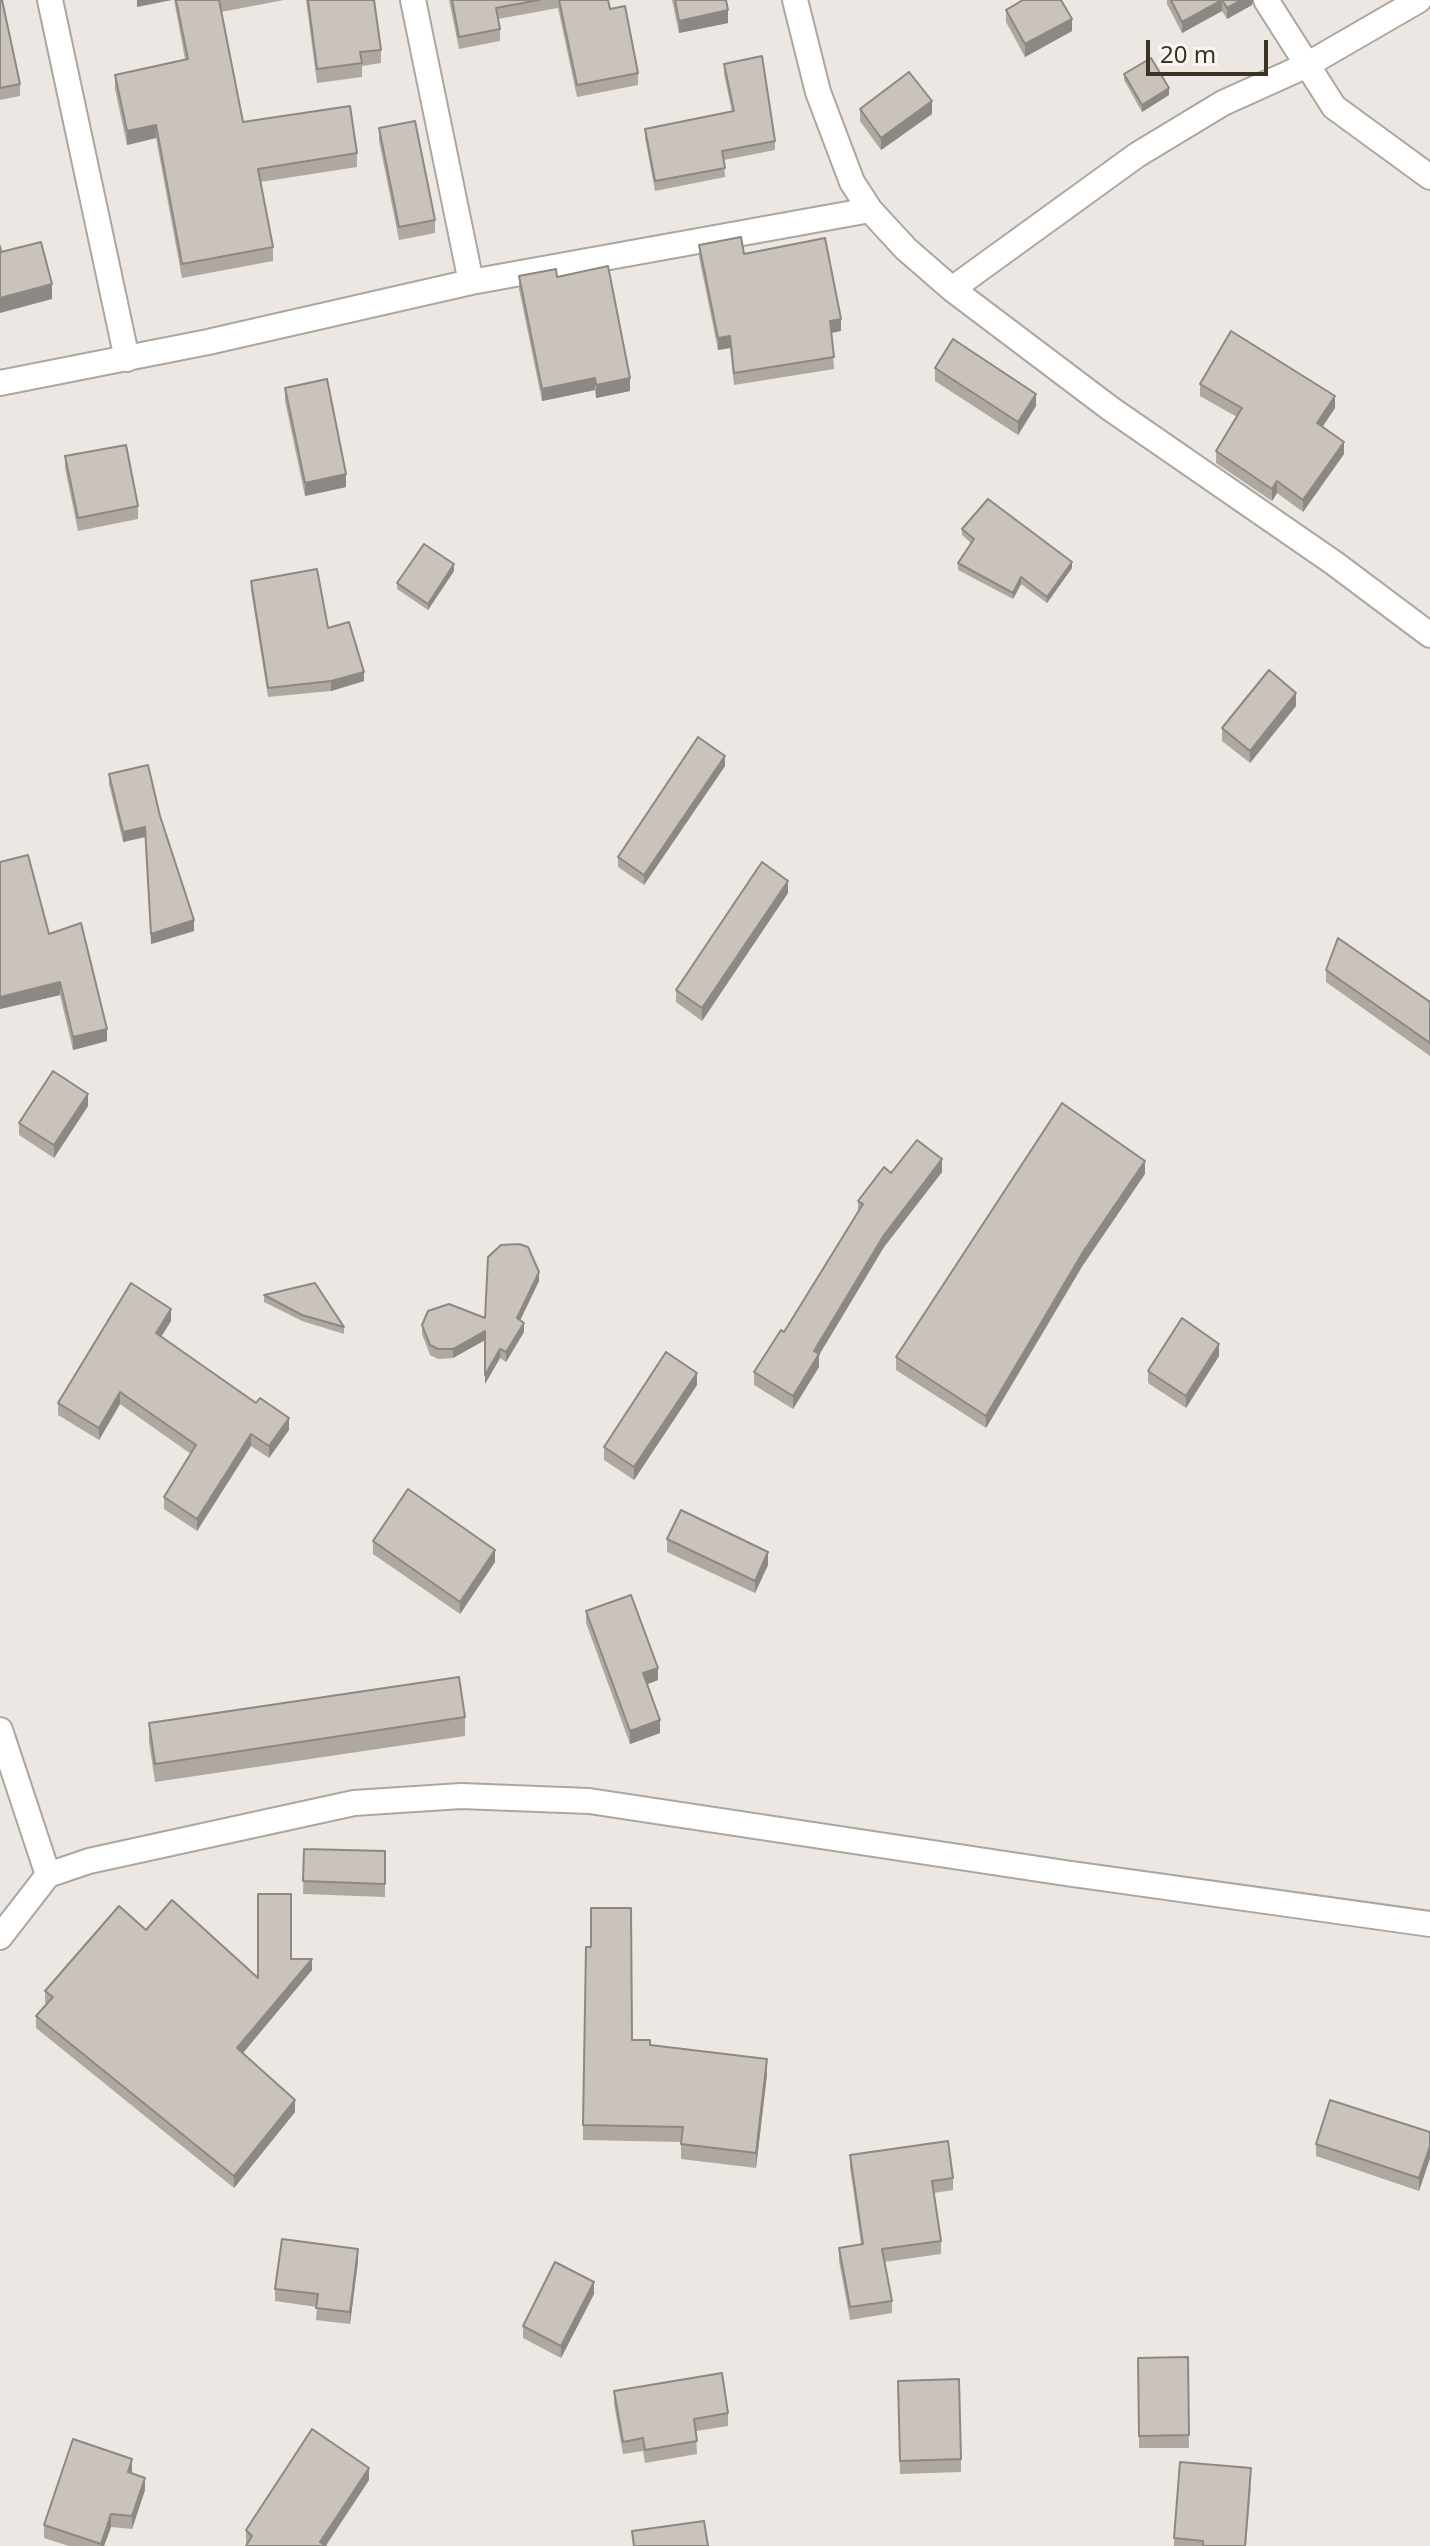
<!DOCTYPE html>
<html>
<head>
<meta charset="utf-8">
<style>
	body { margin:0 }
	#map { position:relative; width:1430px; height:2546px; overflow:hidden; background:#ece7e3; font-family:"Noto Sans",sans-serif }
	canvas { display:block }
	.scale { position:absolute; left:1146px; top:40px; width:122px; height:36px; box-sizing:border-box; border:4px solid #3d3323; border-top:0; padding-left:10px; font-size:24px; line-height:28px; white-space:nowrap; color:#3d3323; -webkit-text-stroke:6px #f9f5f3; paint-order:stroke }
</style>
</head>
<body>
<div id="map">
<canvas width="1430" height="2546"></canvas>
<div class="scale">20 m</div>
</div>
<script>
const c = document.querySelector('canvas').getContext('2d');
c.lineJoin = 'round';
const toPath = rows => new Path2D(rows.map(r => 'M' + r).join(''));
function strokePath(path, color, width, dash) { c.strokeStyle = color; c.lineWidth = width; c.lineCap = dash ? 'butt' : 'round'; c.setLineDash(dash || []); c.stroke(path); }
function fillPath(path, color) { c.fillStyle = color; c.fill(path, 'evenodd'); }
const street = toPath([
	[50,0,127,359],
	[413,0,471,282],
	[795,0,818,92,852,182,870,210,906,249,952,289,1111,409,1334,563,1430,635],
	[1266,0,1334,107,1430,177],
	[952,289,1137,155,1223,103,1305,66,1419,0],
	[0,383,208,342,471,282,870,210],
	[0,1730,48,1875],
	[0,1937,48,1875,89,1861,354,1803,461,1796,589,1801,1065,1873,1430,1924]
]);
const wall = toPath([
	[0,0,20,84,20,96,0,100],
	[174,0,284,0,221,12,243,122,357,153,357,167,260,182,273,247,273,261,182,278,156,138,127,145,115,89,115,75,185,59],
	[306,0,374,0,381,50,381,63,362,66,362,77,317,83],
	[449,0,608,0,610,9,638,73,638,85,577,97,558,8,498,19,500,29,500,41,459,49],
	[672,0,726,0,728,23,679,33],
	[1167,0,1253,0,1252,5,1227,19,1222,11,1182,33,1167,4],
	[1006,10,1072,31,1025,57,1006,22],
	[724,64,775,141,775,150,724,160,725,177,655,191,645,138,645,129,732,112,724,74],
	[1124,74,1169,95,1142,112,1124,80],
	[860,109,932,114,881,150,860,121],
	[379,128,435,220,435,233,399,240,379,141],
	[699,245,744,254,841,331,832,333,834,369,734,385,730,348,718,350,699,257],
	[519,276,557,277,630,391,596,398,595,390,542,401,519,289],
	[935,368,1036,406,1018,435,935,381],
	[1200,384,1335,408,1322,427,1344,454,1303,512,1277,493,1272,501,1216,463,1216,451,1237,417,1200,396],
	[285,388,346,487,305,496,285,401],
	[65,456,138,506,138,519,78,531,65,468],
	[962,529,1072,568,1047,603,1021,584,1013,599,958,570,958,563,971,543,962,535],
	[454,571,428,610,397,589,397,583],
	[251,581,328,628,364,681,331,691,268,697,251,590],
	[1296,706,1250,763,1222,741,1222,728],
	[725,766,644,885,618,867,618,857],
	[109,774,160,816,194,931,151,944,145,837,123,842,109,784],
	[0,862,49,934,107,1041,73,1050,60,995,0,1009],
	[788,893,702,1021,676,1002,676,990],
	[1326,970,1430,1002,1430,1056,1326,982],
	[88,1106,54,1158,19,1135,19,1123],
	[942,1172,884,1247,819,1355,819,1367,793,1409,754,1385,754,1372,784,1332,858,1212,858,1201,891,1173],
	[1145,1174,1083,1265,986,1428,896,1370,896,1357],
	[539,1281,520,1320,524,1332,506,1362,500,1358,485,1384,485,1340,453,1358,438,1359,430,1355,422,1334,422,1325,485,1318],
	[264,1295,344,1327,344,1334,302,1321,264,1302],
	[171,1321,161,1337,289,1430,269,1458,251,1446,197,1531,164,1509,164,1497,191,1454,120,1404,99,1440,58,1415,58,1403],
	[1219,1356,1186,1408,1148,1383,1148,1371],
	[697,1385,634,1480,604,1460,604,1447],
	[667,1539,768,1565,755,1593,667,1552],
	[373,1541,495,1562,460,1614,373,1554],
	[586,1611,658,1680,647,1684,660,1733,630,1744,586,1623],
	[465,1717,465,1736,155,1782,149,1742,149,1723],
	[304,1849,385,1851,385,1897,303,1894],
	[146,1930,258,1978,291,1959,312,1970,243,2053,295,2112,234,2188,36,2028,36,2016,47,2004,45,2002,45,1991],
	[632,2040,767,2074,756,2168,681,2159,681,2142,583,2140,583,2125],
	[1430,2132,1430,2158,1419,2191,1316,2156,1316,2144],
	[850,2155,953,2178,953,2190,934,2193,941,2241,941,2254,884,2262,892,2301,892,2313,850,2320,839,2261,839,2248,861,2244,850,2167],
	[358,2261,350,2324,316,2320,317,2307,275,2301,275,2289],
	[594,2294,561,2358,523,2338,523,2326],
	[1188,2357,1189,2448,1139,2448,1138,2358],
	[898,2381,961,2459,961,2472,900,2474],
	[614,2391,728,2413,728,2426,696,2431,697,2454,645,2463,643,2451,623,2454,614,2404],
	[132,2472,132,2473,145,2490,132,2529,111,2527,104,2546,69,2546,44,2538,44,2525],
	[369,2480,326,2546,247,2544,246,2543,246,2530],
	[1251,2486,1246,2546,1174,2546,1174,2538]
]);
const shadedWall = toPath([
	[137,0,172,0,137,7],
	[1222,0,1222,11,1182,33,1182,22],
	[1241,0,1253,0,1252,5,1227,19,1227,8],
	[728,10,728,23,679,33,679,21],
	[1072,19,1072,31,1025,57,1025,44],
	[1169,88,1169,95,1142,112,1142,105],
	[932,101,932,114,881,150,881,138],
	[156,125,156,138,127,145,127,131],
	[52,284,52,299,0,313,0,298],
	[841,319,841,331,830,333,830,321],
	[730,336,730,348,718,350,718,338],
	[595,378,595,390,542,401,542,389],
	[630,378,630,391,596,398,596,385],
	[1036,394,1036,406,1018,435,1018,422],
	[1335,396,1335,408,1317,435,1317,423],
	[1344,442,1344,454,1303,512,1303,500],
	[346,474,346,487,305,496,305,483],
	[1277,481,1277,493,1272,501,1272,489],
	[1072,562,1072,568,1047,603,1047,597],
	[454,564,454,571,428,610,428,604],
	[1021,577,1021,584,1013,599,1013,593],
	[364,672,364,681,331,691,331,681],
	[1296,693,1296,706,1250,763,1250,751],
	[725,756,725,766,644,885,644,875],
	[145,827,145,837,123,842,123,832],
	[788,881,788,893,702,1021,702,1008],
	[194,920,194,931,151,944,151,934],
	[60,982,60,995,0,1009,0,997],
	[107,1029,107,1041,73,1050,73,1037],
	[88,1094,88,1106,54,1158,54,1145],
	[942,1159,942,1172,884,1247,819,1355,819,1367,793,1409,793,1396,814,1351,884,1235],
	[1145,1161,1145,1174,1083,1265,986,1428,986,1416,1083,1252],
	[539,1272,539,1281,517,1327,517,1318],
	[171,1309,171,1321,156,1345,156,1333],
	[524,1323,524,1332,506,1362,506,1352],
	[485,1331,485,1340,453,1358,453,1349],
	[1219,1344,1219,1356,1186,1408,1186,1396],
	[500,1349,500,1358,485,1384,485,1375],
	[697,1373,697,1385,634,1480,634,1467],
	[120,1392,120,1404,99,1440,99,1428],
	[289,1418,289,1430,269,1458,269,1446],
	[251,1434,251,1446,197,1531,197,1519],
	[495,1550,495,1562,460,1614,460,1602],
	[768,1552,768,1565,755,1593,755,1581],
	[658,1668,658,1680,643,1686,643,1673],
	[660,1720,660,1733,630,1744,630,1731],
	[312,1959,312,1970,237,2060,237,2048],
	[767,2059,767,2074,756,2168,756,2153],
	[295,2100,295,2112,234,2188,234,2176],
	[1430,2146,1430,2158,1419,2191,1419,2178],
	[358,2249,358,2261,350,2324,350,2312],
	[594,2282,594,2294,561,2358,561,2346],
	[132,2459,132,2472,128,2485,128,2472],
	[369,2468,369,2480,325,2546,320,2542],
	[145,2478,145,2490,132,2529,132,2516],
	[111,2514,111,2527,104,2546,101,2546]
]);
const building = toPath([
	[0,0,2,0,20,84,0,88,0,0],
	[176,0,219,0,243,122,350,106,357,153,258,169,273,247,182,264,156,125,127,131,115,75,188,59,176,0],
	[308,0,374,0,381,50,360,52,362,63,317,69,308,0],
	[452,0,539,0,496,8,500,29,459,37,452,0],
	[559,0,608,0,610,9,625,6,638,73,577,85,559,0],
	[675,0,726,0,728,10,679,21,675,0],
	[1023,0,1061,0,1072,19,1025,44,1006,10,1023,0],
	[1171,0,1222,0,1182,22,1171,0],
	[1222,0,1241,0,1227,8,1222,0],
	[762,56,775,141,722,151,725,168,655,181,645,129,734,111,724,64,762,56],
	[1151,58,1169,88,1142,105,1124,74,1151,58],
	[909,72,932,101,881,138,860,109,909,72],
	[415,121,435,220,399,227,379,128,415,121],
	[741,237,744,254,825,238,841,319,830,321,834,357,734,373,730,336,718,338,699,245,741,237],
	[41,242,52,284,0,298,0,246,1,252,41,242],
	[608,266,630,378,596,385,595,378,542,389,519,276,556,269,557,277,608,266],
	[1231,331,1335,396,1317,423,1344,442,1303,500,1277,481,1272,489,1216,451,1242,408,1200,384,1231,331],
	[953,339,1036,394,1018,422,935,368,953,339],
	[327,379,346,474,305,483,285,388,327,379],
	[126,445,138,506,78,518,65,456,126,445],
	[988,499,1072,562,1047,597,1021,577,1013,593,958,563,974,539,962,529,988,499],
	[424,544,454,564,428,604,397,583,424,544],
	[317,569,328,628,349,622,364,672,331,681,268,688,251,581,317,569],
	[1269,670,1296,693,1250,751,1222,728,1269,670],
	[698,737,725,756,644,875,618,857,698,737],
	[148,765,160,816,194,920,151,934,145,827,123,832,109,774,148,765],
	[28,855,49,934,81,923,107,1029,73,1037,60,982,0,997,0,862,28,855],
	[762,862,788,881,702,1008,676,990,762,862],
	[1338,938,1430,1002,1430,1043,1326,970,1338,938],
	[53,1071,88,1094,54,1145,19,1123,53,1071],
	[1062,1103,1145,1161,1083,1252,986,1416,896,1357,1062,1103],
	[917,1140,942,1159,884,1235,814,1351,819,1354,793,1396,754,1372,781,1330,784,1332,863,1204,858,1201,884,1167,891,1173,917,1140],
	[519,1244,528,1247,539,1272,517,1318,524,1323,506,1352,500,1349,485,1375,485,1331,453,1349,438,1349,430,1345,422,1325,428,1311,449,1304,485,1318,488,1257,501,1245,519,1244],
	[131,1283,171,1309,156,1333,256,1403,260,1398,289,1418,269,1446,251,1434,197,1519,164,1497,196,1445,120,1392,99,1428,58,1403,131,1283],
	[315,1283,344,1327,302,1315,264,1295,315,1283],
	[1182,1318,1219,1344,1186,1396,1148,1371,1182,1318],
	[666,1352,697,1373,634,1467,604,1447,666,1352],
	[408,1489,495,1550,460,1602,373,1541,408,1489],
	[681,1510,768,1552,755,1581,667,1539,681,1510],
	[631,1595,658,1668,643,1673,660,1720,630,1731,586,1611,631,1595],
	[459,1677,465,1717,155,1764,149,1723,459,1677],
	[304,1849,385,1851,385,1884,303,1881,304,1849],
	[258,1894,291,1894,291,1959,312,1959,237,2048,295,2100,234,2176,36,2016,53,1997,45,1991,119,1906,146,1930,172,1900,258,1978,258,1894],
	[591,1908,631,1908,632,2040,650,2040,650,2045,767,2059,756,2153,681,2144,683,2127,583,2125,586,1947,591,1947,591,1908],
	[1330,2100,1430,2132,1430,2146,1419,2178,1316,2144,1330,2100],
	[948,2141,953,2178,932,2181,941,2241,882,2249,892,2301,850,2307,839,2248,863,2244,850,2155,948,2141],
	[282,2239,358,2249,350,2312,316,2308,318,2294,275,2289,282,2239],
	[555,2262,594,2282,561,2346,523,2326,555,2262],
	[1188,2357,1189,2435,1139,2436,1138,2358,1188,2357],
	[722,2373,728,2413,694,2419,697,2441,645,2450,643,2438,623,2442,614,2391,722,2373],
	[959,2379,961,2459,900,2461,898,2381,959,2379],
	[312,2429,369,2468,320,2542,326,2546,246,2546,252,2536,246,2530,312,2429],
	[73,2439,132,2459,128,2472,145,2478,132,2516,111,2514,101,2544,44,2525,73,2439],
	[1180,2462,1251,2468,1245,2546,1203,2546,1203,2541,1174,2538,1180,2462],
	[704,2521,708,2546,634,2546,632,2531,704,2521]
]);
strokePath(street, '#ada69e', 28);
strokePath(street, '#fff', 24);
fillPath(wall, '#aea8a1');
fillPath(shadedWall, '#8d8883');
fillPath(building, '#cac3bb');
strokePath(building, '#8d8883', 2);
</script>
</body>
</html>
